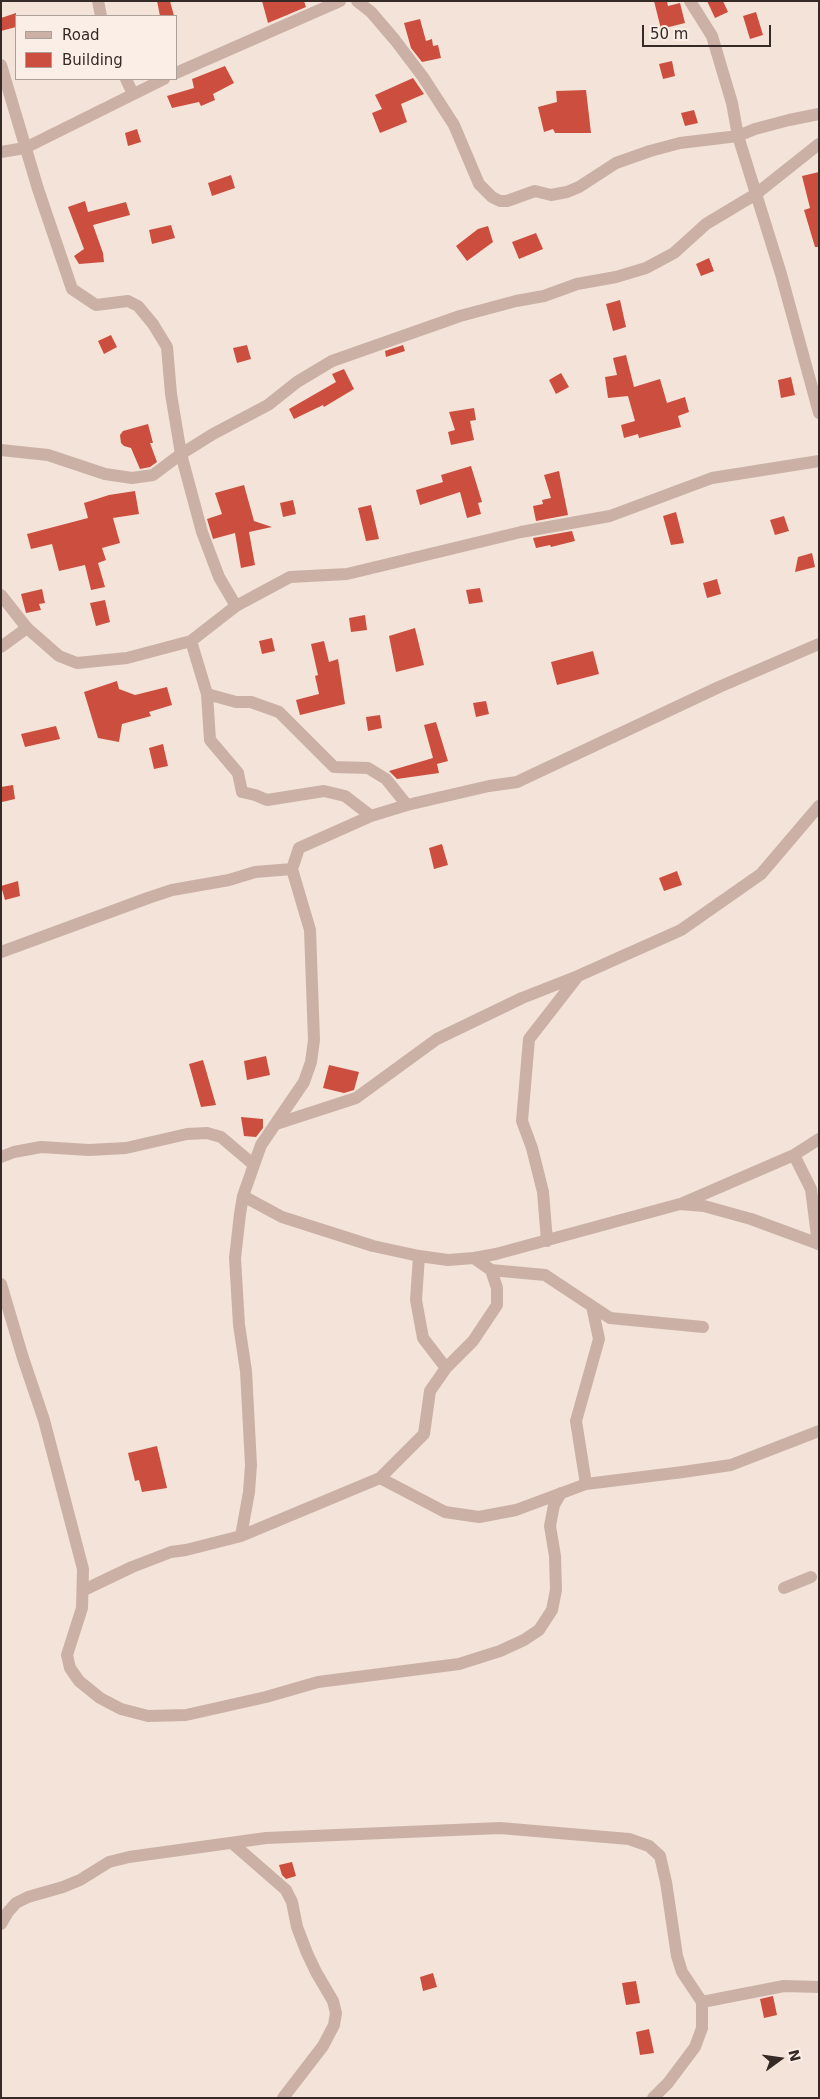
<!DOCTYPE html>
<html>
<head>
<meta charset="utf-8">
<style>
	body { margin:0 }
	#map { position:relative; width:820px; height:2099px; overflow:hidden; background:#f3e3d9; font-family:"DejaVu Sans",sans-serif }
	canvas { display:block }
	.frame { position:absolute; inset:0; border:2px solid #362a27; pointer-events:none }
	.legend { position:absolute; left:15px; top:15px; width:162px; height:65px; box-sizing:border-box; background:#faeee6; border:1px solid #aca09a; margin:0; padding:6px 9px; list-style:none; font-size:15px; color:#362a27 }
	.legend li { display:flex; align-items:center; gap:10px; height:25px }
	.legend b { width:25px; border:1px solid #aca09a }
	.north { position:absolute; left:755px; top:2034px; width:50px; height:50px; -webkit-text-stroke:4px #faeee6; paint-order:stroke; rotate:76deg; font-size:14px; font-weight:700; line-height:20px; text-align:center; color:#362a27 }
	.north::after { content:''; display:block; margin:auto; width:18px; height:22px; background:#362a27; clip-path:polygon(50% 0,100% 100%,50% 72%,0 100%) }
	.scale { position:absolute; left:642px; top:25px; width:129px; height:22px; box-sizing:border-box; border:2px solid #362a27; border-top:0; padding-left:6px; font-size:15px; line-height:18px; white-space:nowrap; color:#362a27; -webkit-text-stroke:4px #faeee6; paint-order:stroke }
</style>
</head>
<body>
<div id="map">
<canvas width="820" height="2099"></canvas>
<div class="frame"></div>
<ul class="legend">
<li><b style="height:6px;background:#cbb1a5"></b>Road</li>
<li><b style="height:14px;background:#cc4e3e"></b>Building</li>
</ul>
<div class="north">N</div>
<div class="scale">50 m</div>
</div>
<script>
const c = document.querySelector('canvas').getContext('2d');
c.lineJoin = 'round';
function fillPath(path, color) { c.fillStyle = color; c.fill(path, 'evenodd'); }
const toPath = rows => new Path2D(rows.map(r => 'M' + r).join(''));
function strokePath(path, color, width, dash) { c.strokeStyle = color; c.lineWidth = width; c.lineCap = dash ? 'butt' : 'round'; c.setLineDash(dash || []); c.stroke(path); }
const building = toPath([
	[157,1,170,1,174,16,160,16],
	[262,1,304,1,306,7,268,23],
	[654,1,667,1,668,6,680,3,685,23,661,29],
	[707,1,723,1,728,12,715,18],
	[756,12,763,35,750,39,743,16],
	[16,13,16,27,1,31,1,18],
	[420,19,426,41,432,39,433,46,438,45,441,58,422,62,411,48,404,23],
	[672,61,675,76,663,79,659,64],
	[225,66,234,83,213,94,215,100,201,106,199,102,172,108,167,96,194,88,192,79],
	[413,78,424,94,401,104,407,122,380,133,372,113,382,109,375,95],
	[586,90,591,133,555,133,553,129,544,132,538,107,557,102,556,91],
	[694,110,698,123,685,126,681,113],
	[137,129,141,142,128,146,125,133],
	[819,172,819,247,815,247,804,210,810,208,802,176],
	[231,175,235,188,212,196,208,183],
	[85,201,88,212,126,202,130,215,93,225,103,253,104,262,79,264,74,256,84,249,68,207],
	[171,225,175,238,152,244,149,230],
	[488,226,493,242,467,261,456,246,478,229],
	[536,233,543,249,519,259,512,242],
	[709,258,714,271,701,276,696,264],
	[620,300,626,327,613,331,606,304],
	[111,335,117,347,104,354,98,341],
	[247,345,251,359,237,363,233,348],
	[403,345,405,351,386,357,385,351],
	[626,355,634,387,660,379,667,403,685,397,689,412,678,416,681,427,639,438,638,434,624,438,621,425,635,421,628,396,608,398,605,377,617,375,613,358],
	[344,369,354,389,324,407,323,405,294,419,289,409,336,382,332,374],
	[561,373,569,387,556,394,549,380],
	[791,377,795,395,781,398,778,380],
	[474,408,476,420,470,421,474,440,451,445,448,432,455,430,449,412],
	[148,424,153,443,150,443,157,462,150,467,140,469,131,448,124,446,121,443,120,435,123,431],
	[471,466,482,502,478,503,481,514,467,518,460,492,420,505,416,490,443,482,441,475],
	[559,471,568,515,536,521,533,506,543,504,542,500,551,498,544,475],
	[244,485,254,521,272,527,249,532,255,565,241,568,235,533,213,539,207,519,222,514,215,493],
	[135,491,139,514,113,518,120,543,102,548,106,560,98,563,105,587,91,590,85,565,59,571,52,544,31,549,27,534,88,518,84,503,109,495],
	[293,500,296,514,283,517,280,503],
	[371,505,379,539,366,541,358,508],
	[676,512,684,543,671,545,663,516],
	[784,516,789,531,775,535,770,520],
	[572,531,575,541,551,547,550,545,536,548,533,538],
	[812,553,815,567,795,572,798,557],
	[717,579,721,594,707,598,703,583],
	[480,588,483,602,469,604,466,590],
	[42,589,45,603,39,604,41,610,26,613,21,594],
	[105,600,110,622,96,626,90,603],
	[365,615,367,630,351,632,349,618],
	[415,628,424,665,396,672,389,636],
	[272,638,275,651,262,654,259,641],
	[324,641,329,662,338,659,345,704,300,715,296,700,319,694,315,676,318,675,311,644],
	[593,651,599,674,557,685,551,662],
	[117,681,119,689,135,695,167,687,172,705,149,712,151,716,122,724,119,742,98,738,84,692],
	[486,701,489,714,476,717,473,703],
	[380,715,382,728,368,731,366,717],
	[436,722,448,761,437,764,439,773,397,779,389,771,433,758,424,725],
	[56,726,60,739,25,747,21,734],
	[163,744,168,766,154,769,149,748],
	[13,785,15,799,2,802,1,787],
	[442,844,448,865,434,869,429,848],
	[677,871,682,885,664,891,659,878],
	[18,881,20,896,5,900,1,886],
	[266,1056,270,1075,247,1080,244,1061],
	[203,1060,216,1105,201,1107,189,1064],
	[329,1065,359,1072,354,1090,344,1093,323,1088],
	[241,1117,263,1119,263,1128,256,1137,244,1136],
	[157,1446,167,1488,142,1492,139,1480,135,1481,128,1453],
	[292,1862,296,1876,286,1879,282,1875,279,1865],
	[433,1973,437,1987,423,1991,420,1977],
	[636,1981,640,2003,626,2005,622,1983],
	[773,1996,777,2015,764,2018,760,1999],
	[649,2029,654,2053,640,2055,636,2032]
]);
const minor = toPath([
	[98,1,101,16],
	[357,1,371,12,395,40,423,77,454,125,479,184,492,197,500,201,507,201,535,191,551,195,567,192,579,187,616,163,650,151,680,143,738,136,755,129,789,120,819,114],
	[690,1,712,36,732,103,738,136,781,274,819,413],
	[1,65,38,189,72,289,96,305,128,301,138,306,153,324,167,347,171,394,181,454,202,532,219,577,236,606,191,641,207,694,210,740,238,773,242,792,255,795,267,800,324,791,345,796,371,816],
	[176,73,340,1],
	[126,79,133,94],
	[1,152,25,148,164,79],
	[1,450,48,455,105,474,132,478,153,475,181,454,213,434,268,405,297,382,332,361,460,316,516,301,544,296,577,284,616,277,646,268,674,253,706,224,756,194,819,144],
	[1,595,27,628,59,656,77,663,127,658,191,641],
	[236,606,290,577,347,574,521,532,610,516,712,478,819,461],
	[1,647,27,628],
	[207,694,236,702,251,702,279,712,334,767,368,768,386,779,407,805],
	[1,952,148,898,172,890,229,880,255,872,292,869,299,848,371,816,407,805,489,786,517,782,719,687,819,644],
	[276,1124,356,1098,437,1039,522,998,578,976,681,930,761,874,819,806],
	[794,1155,811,1189,818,1244],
	[1,1157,14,1152,41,1147,89,1150,126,1148,187,1134,207,1133,221,1137,254,1165],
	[243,1196,282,1217,373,1246,419,1256,448,1260,474,1258,496,1254,680,1204,704,1206,751,1219,819,1244],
	[683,1203,794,1155,819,1139],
	[547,1241,543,1192,532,1148,522,1121,529,1039,578,976],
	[419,1256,416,1300,423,1338,446,1368],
	[491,1270,545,1275,610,1318,703,1327],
	[1,1284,23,1358,44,1420,83,1569,82,1608,67,1655,70,1668,79,1681,100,1698,121,1709,148,1716,186,1715,266,1697,318,1682,459,1664,500,1651,524,1640,539,1630,552,1610,556,1590,555,1556,550,1526,554,1505,561,1493],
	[380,1478,445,1512,479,1517,516,1510,586,1484,683,1472,731,1465,819,1431],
	[586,1484,576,1421,599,1339,592,1306],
	[241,1536,249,1492,251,1465,246,1371,239,1325,235,1258,240,1214,243,1196,261,1145,304,1082,311,1062,314,1040,310,930,292,869],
	[784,1588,811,1577],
	[84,1590,132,1567,171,1552,186,1550,241,1536,380,1478,424,1434,430,1391,446,1368,473,1341,497,1305,497,1288,491,1270,474,1258],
	[232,1843,286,1890,292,1902,297,1927,307,1953,316,1972,333,2001,336,2013,334,2025,323,2046,283,2098],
	[1,1924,8,1912,16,1903,28,1897,63,1887,80,1880,109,1862,129,1857,266,1838,500,1828,629,1839,649,1846,660,1856,666,1882,677,1956,682,1972,702,2002,702,2028,695,2047,668,2083,653,2098],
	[702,2002,784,1986,819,1987]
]);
fillPath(building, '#cc4e3e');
strokePath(minor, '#cbb1a5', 12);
</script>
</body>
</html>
